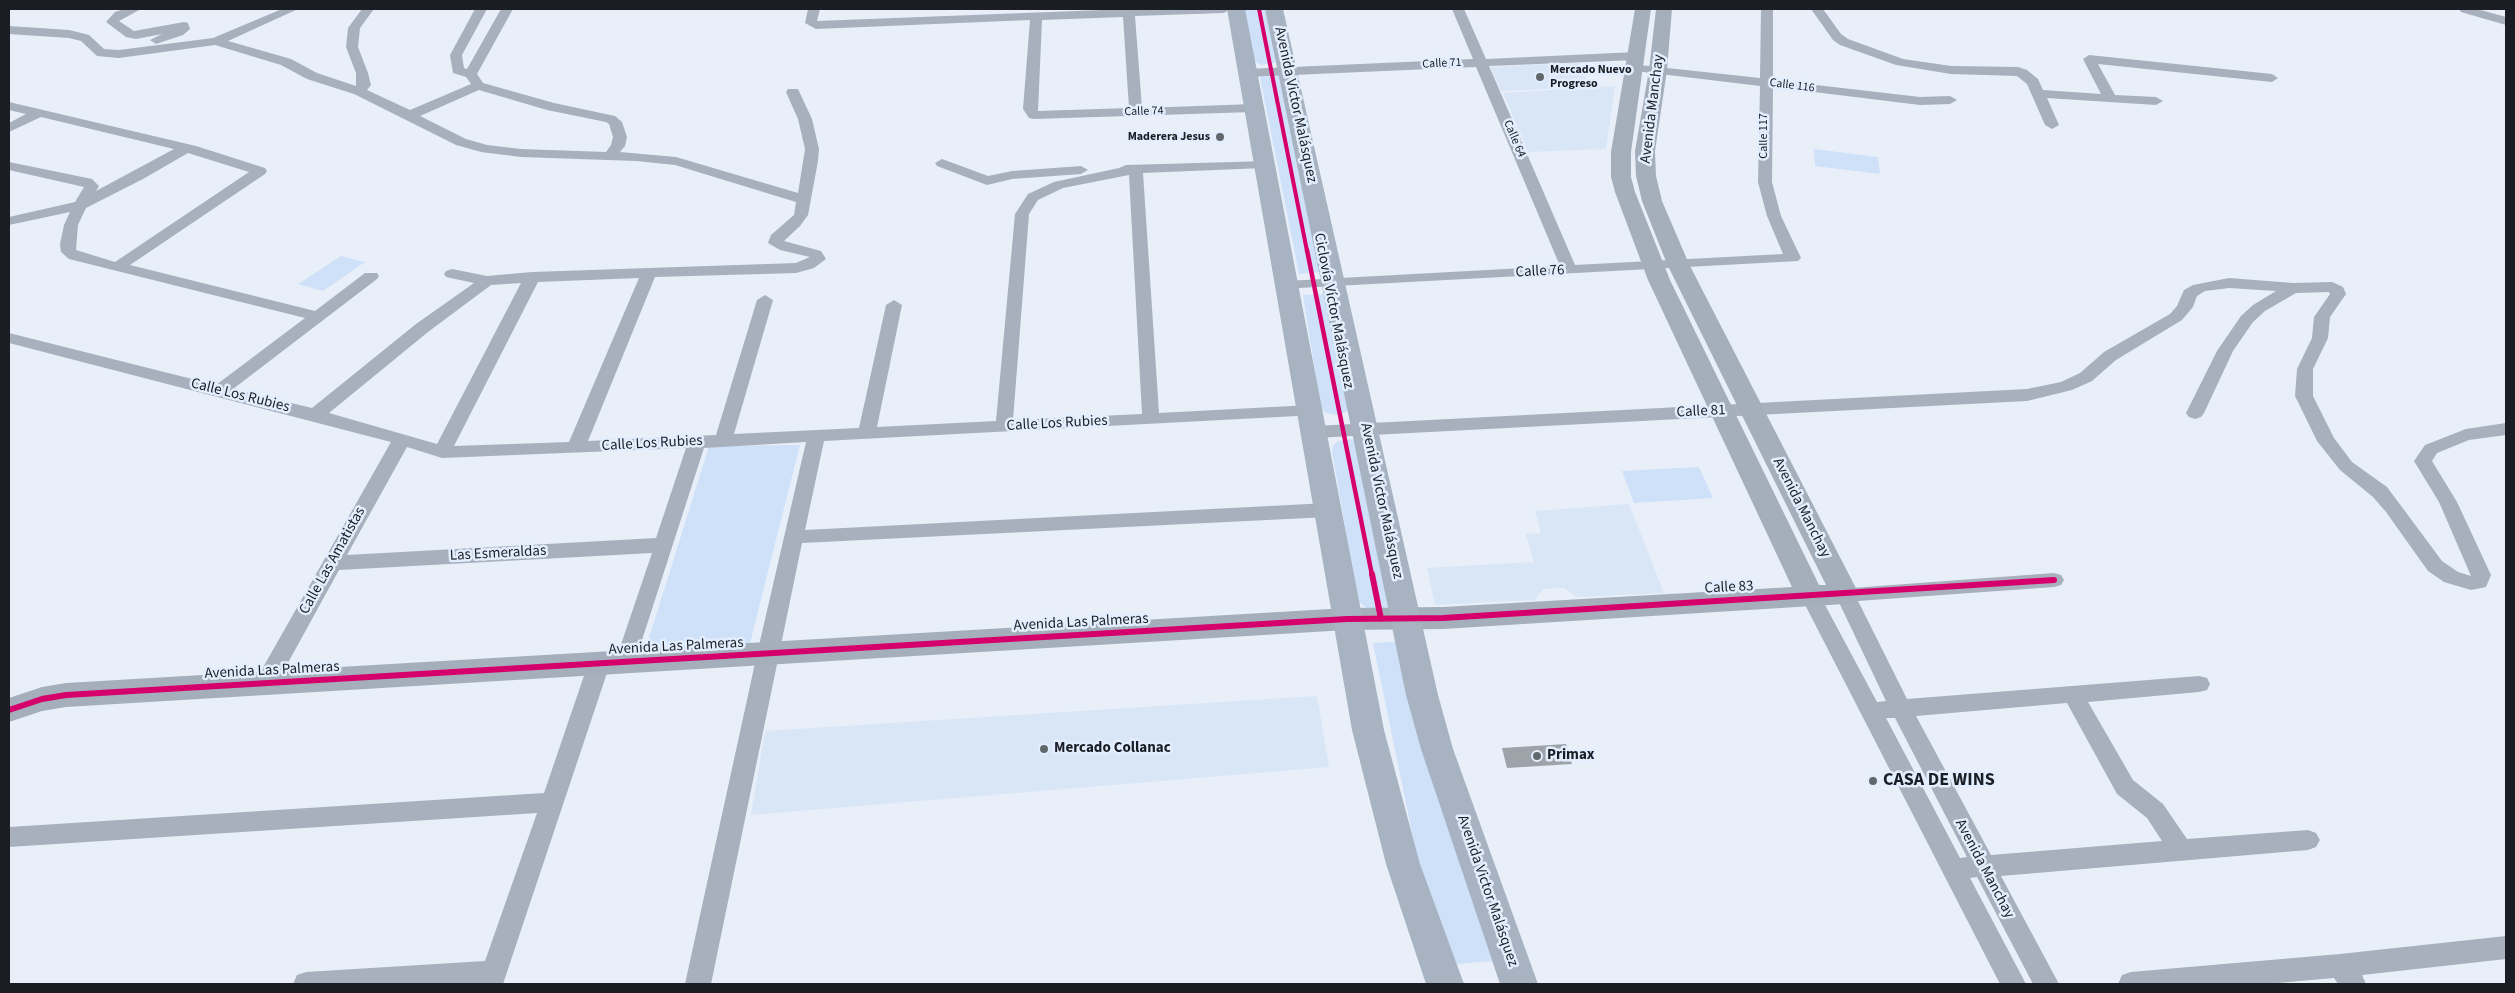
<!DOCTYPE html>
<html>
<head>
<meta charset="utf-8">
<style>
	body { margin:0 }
	#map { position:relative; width:2515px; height:993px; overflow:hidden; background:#e8eff8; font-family:"Source Sans 3",sans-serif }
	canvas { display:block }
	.frame { position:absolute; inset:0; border:10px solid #1a1e24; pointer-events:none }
</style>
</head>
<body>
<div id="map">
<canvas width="2515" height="993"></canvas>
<div class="frame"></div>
</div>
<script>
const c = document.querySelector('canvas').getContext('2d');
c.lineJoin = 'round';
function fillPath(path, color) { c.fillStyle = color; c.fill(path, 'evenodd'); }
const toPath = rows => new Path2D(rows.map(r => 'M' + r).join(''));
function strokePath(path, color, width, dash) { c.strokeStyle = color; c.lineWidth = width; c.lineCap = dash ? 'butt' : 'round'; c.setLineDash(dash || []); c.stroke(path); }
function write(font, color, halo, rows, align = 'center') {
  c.font = font + ' "Source Sans 3",sans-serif'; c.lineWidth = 5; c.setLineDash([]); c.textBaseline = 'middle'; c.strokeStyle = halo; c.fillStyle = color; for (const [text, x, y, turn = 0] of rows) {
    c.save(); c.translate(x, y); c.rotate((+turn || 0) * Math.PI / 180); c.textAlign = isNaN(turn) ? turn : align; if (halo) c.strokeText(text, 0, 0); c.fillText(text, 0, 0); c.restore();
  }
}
const built = toPath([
	[1578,63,1591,87,1501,91,1490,67],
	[1615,86,1606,149,1528,152,1503,93],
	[1629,504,1664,593,1577,597,1564,588,1543,589,1535,600,1435,605,1427,568,1534,562,1526,534,1541,533,1535,511],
	[1317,696,1329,767,751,815,765,731]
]);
const green = toPath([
	[1244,9,1267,9,1276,59,1275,63,1261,65,1252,59],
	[1282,76,1324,272,1299,274,1260,77],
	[1814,149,1878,157,1880,174,1815,166],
	[341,256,365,262,323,291,298,284],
	[1328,294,1350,406,1346,412,1337,415,1326,413,1321,409,1303,295],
	[1351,439,1358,442,1389,597,1388,606,1379,609,1369,610,1358,601,1332,451,1333,446,1338,441],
	[800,445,749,647,645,651,709,446],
	[1699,467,1713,498,1634,503,1622,471],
	[1405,641,1453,840,1492,961,1457,964,1431,914,1414,842,1373,643]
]);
const building = toPath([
	[1566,744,1572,764,1507,768,1502,748]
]);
const street = toPath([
	[125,9,141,9,119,21,134,31,184,22,188,23,190,29,183,35,156,44,150,40,162,34,136,39,126,37,106,22,115,12,125,9],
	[282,9,298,9,228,41,291,59,317,73,356,86,356,73,346,47,348,28,362,9,374,9,360,28,358,47,368,73,371,85,367,90,410,110,471,84,466,77,453,73,450,55,475,9,487,9,462,55,464,68,467,69,501,9,513,9,477,74,483,83,554,103,615,116,622,122,627,137,625,146,620,152,676,157,798,193,805,149,798,119,786,92,788,89,798,89,812,119,819,149,818,161,808,215,800,226,784,241,821,251,826,259,814,268,796,273,655,277,588,441,716,435,757,300,765,295,773,300,734,434,859,428,886,305,894,300,902,305,877,427,996,421,1015,214,1028,194,1054,182,1119,168,1126,165,1268,161,1270,164,1263,168,1143,173,1159,413,1310,405,1316,407,1319,411,1316,415,824,441,805,530,1328,503,1335,505,1337,510,1335,515,1328,517,802,543,711,984,685,984,757,654,806,442,704,448,633,668,626,670,619,668,615,662,652,553,339,570,273,690,265,692,257,690,254,684,257,678,391,442,9,343,9,333,216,385,305,318,69,259,61,252,60,244,64,225,70,212,9,225,9,217,75,202,84,187,9,170,9,162,92,179,99,186,96,191,174,149,41,117,9,132,9,123,26,114,9,110,9,102,196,146,265,168,267,171,265,174,130,265,315,311,365,273,377,273,379,276,377,279,233,389,312,408,416,324,474,283,446,277,444,274,446,271,452,269,487,276,532,272,796,263,810,257,780,250,768,243,771,235,794,215,796,202,675,165,636,161,521,157,481,152,456,145,354,94,307,79,281,65,215,45,119,58,97,56,81,41,69,38,9,34,9,26,69,30,89,35,104,49,119,50,213,38,282,9],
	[479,90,547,110,606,122,609,124,613,137,611,145,606,152,521,149,487,145,466,139,420,116,479,90],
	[188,153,249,172,115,262,76,250,78,225,86,208,143,179,188,153],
	[1129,175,1142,414,1013,420,1029,214,1038,200,1063,188,1129,175],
	[639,278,569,442,454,446,538,282,639,278],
	[521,283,437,444,329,413,428,332,491,285,521,283],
	[407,447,442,458,686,448,656,538,347,555,407,447],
	[808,9,820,9,817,21,1128,9,1230,9,1224,13,1135,16,1142,108,1253,104,1260,108,1253,112,1034,119,1029,118,1023,109,1030,20,816,29,805,23,808,9],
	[1123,17,1129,108,1038,111,1042,20,1123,17],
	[1452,9,1464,9,1486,59,1637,52,1643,56,1637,60,1489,66,1575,265,1783,254,1767,216,1758,182,1760,86,1635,71,1629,67,1630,64,1760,78,1761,9,1773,9,1773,80,1920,97,1950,96,1957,100,1950,104,1920,105,1773,87,1772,182,1781,216,1801,258,1798,261,1280,289,1278,286,1280,283,1286,281,1560,266,1476,67,1247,77,1241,73,1247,69,1473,59,1452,9],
	[1811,9,1823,9,1841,34,1848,39,1903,59,1951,66,2018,67,2027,70,2038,79,2043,90,2101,94,2083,59,2089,55,2272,74,2278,78,2272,82,2098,64,2115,95,2156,97,2163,101,2156,105,2047,98,2059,125,2052,129,2045,125,2027,84,2017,76,1951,74,1896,65,1840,45,1833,40,1811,9],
	[2459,9,2477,9,2506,17,2506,25,2461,12,2459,9],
	[942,159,988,176,1012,171,1081,166,1088,170,1081,174,1012,179,987,185,937,166,935,163,942,159],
	[2229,278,2293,283,2332,282,2343,287,2346,294,2330,317,2328,338,2313,369,2313,396,2334,438,2352,462,2387,487,2442,561,2458,572,2471,576,2439,502,2414,461,2425,445,2466,429,2506,423,2506,435,2469,440,2437,453,2432,461,2457,502,2491,575,2486,587,2471,590,2444,582,2428,571,2386,512,2373,497,2340,470,2317,441,2295,396,2297,369,2312,338,2314,317,2330,294,2329,292,2296,293,2265,311,2253,322,2233,351,2204,413,2201,417,2195,419,2189,417,2186,413,2217,351,2241,316,2253,305,2276,291,2229,288,2205,291,2197,296,2193,307,2182,320,2116,360,2092,381,2072,390,2027,401,1314,438,1308,436,1305,432,1308,428,1314,426,2027,389,2061,382,2080,373,2104,352,2170,314,2177,306,2184,290,2193,285,2229,278],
	[2054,573,2061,575,2064,580,2061,585,2054,587,1858,601,1907,699,2199,676,2207,678,2210,684,2207,690,2199,692,2088,702,2133,780,2163,804,2187,839,2308,830,2316,833,2320,840,2316,847,2308,850,2001,876,2059,984,2033,984,1977,877,1970,878,2026,984,2000,984,1800,595,1803,590,1810,588,1817,590,1877,702,1886,701,1835,594,1838,589,2054,573],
	[2067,703,2117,794,2147,818,2162,841,1991,855,1916,716,2067,703],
	[1886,718,1895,718,1967,857,1960,858,1886,718],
	[599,656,606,658,610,664,503,984,293,984,297,975,306,972,485,961,537,813,9,847,9,827,544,793,588,664,592,658,599,656],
	[2506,936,2506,959,2362,975,2366,984,2338,984,2334,978,2266,984,2118,984,2122,975,2131,972,2340,954,2506,936]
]);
const secondary = toPath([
	[1635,9,1651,9,1631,152,1631,177,1635,192,1670,280,1819,585,1826,585,1667,264,1642,201,1636,176,1635,151,1649,70,1656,9,1672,9,1667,70,1655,151,1656,176,1662,201,1689,264,1859,594,1855,601,1845,604,1443,629,1347,630,66,707,42,711,9,722,9,698,42,687,66,683,1347,608,1443,607,1792,587,1648,280,1615,192,1611,177,1611,152,1635,9]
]);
const primary = toPath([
	[1227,9,1245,9,1384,730,1420,864,1464,984,1426,984,1386,864,1352,730,1227,9],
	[1265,9,1283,9,1438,695,1453,749,1538,984,1500,984,1421,749,1406,695,1265,9]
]);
const cyclewayFar2 = toPath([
	[1259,9,1307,251]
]);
const cyclewayFar1 = toPath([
	[1307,250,1372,575]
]);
const cycleway = toPath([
	[1372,574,1381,619],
	[9,710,42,699,66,695,1347,619,1443,618,2054,580]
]);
const markers = [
	[1540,77,5,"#62676e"],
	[1220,137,5,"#62676e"],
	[1044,749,5,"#62676e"],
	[1537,756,5,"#62676e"],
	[1873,781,5,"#62676e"]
];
const farStreetnames = [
	["Calle 71",1442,64,-3],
	["Calle 116",1792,86,7],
	["Calle 74",1144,112,-2],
	["Calle 117",1764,136,-90],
	["Calle 64",1514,139,67]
];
const farPoinames = [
	["Mercado Nuevo",1550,70],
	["Progreso",1550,84],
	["Maderera Jesus",1210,137,"right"]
];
const streetNames = [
	["Avenida Victor Malásquez",1295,105,78],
	["Avenida Manchay",1653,109,-83],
	["Calle 76",1540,272,-3],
	["Ciclovía Víctor Malásquez",1333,311,79],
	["Calle Los Rubies",240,396,14],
	["Calle 81",1701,412,-3],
	["Calle Los Rubies",1057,424,-3],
	["Calle Los Rubies",652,444,-3],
	["Avenida Victor Malásquez",1381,501,78],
	["Avenida Manchay",1801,508,63],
	["Las Esmeraldas",498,554,-3],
	["Calle Las Amatistas",333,561,-61],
	["Calle 83",1729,588,-3],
	["Avenida Las Palmeras",1081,623,-3],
	["Avenida Las Palmeras",676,647,-3],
	["Avenida Las Palmeras",272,671,-3],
	["Avenida Manchay",1984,869,62],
	["Avenida Victor Malásquez",1487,891,71]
];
const poiNames = [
	["Mercado Collanac",1054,749],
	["Primax",1547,756]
];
const nearPoinames = [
	["CASA DE WINS",1883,781]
];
fillPath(built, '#d9e6f6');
fillPath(green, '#cee1f9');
fillPath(building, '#9ea3a9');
fillPath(street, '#a7b0bc');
fillPath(secondary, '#a5afbc');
fillPath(primary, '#a7b3c1');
strokePath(cyclewayFar2, '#d6006c', 4);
strokePath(cyclewayFar1, '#d6006c', 4.5);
strokePath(cycleway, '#d6006c', 6);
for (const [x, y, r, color] of markers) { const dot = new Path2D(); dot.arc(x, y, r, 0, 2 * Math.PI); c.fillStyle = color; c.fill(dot); strokePath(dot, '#e2eefe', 2); }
write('12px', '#1a1e24', '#e2eefe', farStreetnames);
write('bold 12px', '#1a1e24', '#e2eefe', farPoinames, 'left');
write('15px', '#1a1e24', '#e2eefe', streetNames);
write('bold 15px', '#1a1e24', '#e2eefe', poiNames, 'left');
write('bold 18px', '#1a1e24', '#e2eefe', nearPoinames, 'left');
</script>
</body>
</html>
